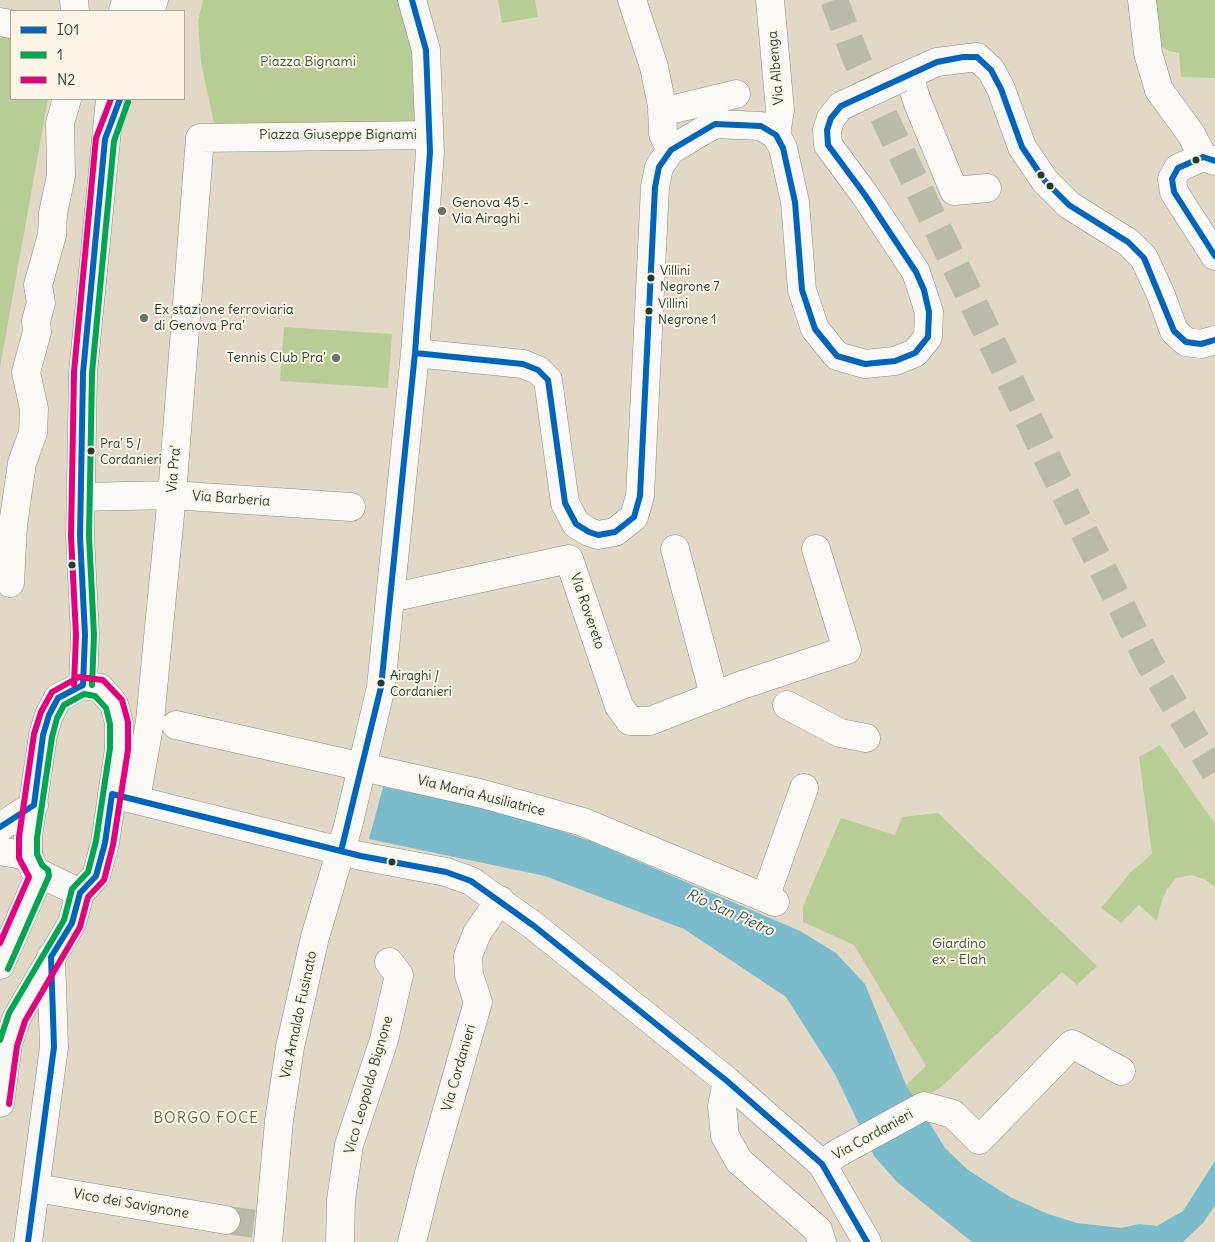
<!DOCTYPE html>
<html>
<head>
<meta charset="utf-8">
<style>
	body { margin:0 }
	#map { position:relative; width:1215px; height:1242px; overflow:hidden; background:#e1d9c6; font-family:Delius,sans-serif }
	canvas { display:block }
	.legend { position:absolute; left:10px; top:10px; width:175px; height:90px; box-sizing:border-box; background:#fcf5e5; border:1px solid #a4ab9e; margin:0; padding:6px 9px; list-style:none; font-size:15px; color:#1f3d34 }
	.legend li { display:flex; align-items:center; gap:10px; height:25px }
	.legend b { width:25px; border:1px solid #a4ab9e }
</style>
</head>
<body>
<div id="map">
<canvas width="1215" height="1242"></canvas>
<ul class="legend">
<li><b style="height:6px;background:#0065bd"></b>I01</li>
<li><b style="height:6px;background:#00a651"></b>1</li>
<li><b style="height:6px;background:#e5007d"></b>N2</li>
</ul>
</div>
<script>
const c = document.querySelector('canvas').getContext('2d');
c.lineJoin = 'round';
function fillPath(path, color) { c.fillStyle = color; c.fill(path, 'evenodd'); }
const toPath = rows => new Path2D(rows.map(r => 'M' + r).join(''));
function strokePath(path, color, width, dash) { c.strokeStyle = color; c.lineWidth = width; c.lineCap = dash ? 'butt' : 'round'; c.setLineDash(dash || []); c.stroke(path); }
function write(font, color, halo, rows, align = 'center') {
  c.font = font + ' Delius,sans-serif'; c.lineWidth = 4; c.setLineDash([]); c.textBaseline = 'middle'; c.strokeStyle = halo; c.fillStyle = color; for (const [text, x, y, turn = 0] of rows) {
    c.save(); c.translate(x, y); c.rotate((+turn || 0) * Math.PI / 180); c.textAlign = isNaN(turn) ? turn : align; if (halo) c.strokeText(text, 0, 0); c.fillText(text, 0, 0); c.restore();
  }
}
const green = toPath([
	[203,0,402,0,419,52,416,125,214,123,201,63,198,21],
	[498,0,535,0,538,17,502,23],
	[1151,0,1215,0,1215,78,1181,77,1179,53,1169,51,1158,44],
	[0,36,11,38,11,99,48,99,0,367],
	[284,327,392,334,388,388,280,381],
	[1160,745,1215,824,1215,887,1204,879,1191,875,1176,878,1167,889,1161,903,1157,921,1139,905,1121,923,1101,908,1132,871,1152,854,1139,757],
	[938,813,1097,966,1077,985,1062,972,940,1088,915,1102,906,1085,926,1066,854,945,803,922,803,906,841,818,895,835,902,817]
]);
const water = toPath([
	[383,787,497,809,593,842,800,931,836,953,865,984,906,1085,945,1148,968,1170,1010,1197,1048,1214,1077,1223,1121,1228,1139,1224,1157,1226,1183,1211,1215,1161,1215,1205,1203,1223,1183,1242,972,1242,897,1182,874,1156,835,1074,786,997,684,929,545,876,369,839]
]);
const minorTunnel = toPath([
	[226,1220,271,1226]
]);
const highwayTunnel = toPath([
	[834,0,856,58,1052,468,1149,662,1215,772]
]);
const minor = toPath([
	[74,0,75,11],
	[632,0,654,67,662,106,663,134,671,150],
	[770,0,780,110,776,135],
	[1142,0,1148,53,1159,90,1191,134,1203,157],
	[0,22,11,24],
	[909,75,917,101,954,191,987,188],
	[901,78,937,62,977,57,991,70,1001,89,1022,147,1045,181,1069,205,1128,242,1144,258,1161,295,1174,331,1186,342,1201,344,1215,340],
	[662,112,736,94],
	[1215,161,1203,157,1178,168,1172,179,1174,192,1215,256],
	[415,353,523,364,538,370,548,380,565,503,576,524,589,532,598,535,615,532,634,517,640,496,655,187,659,167,671,150,699,133,715,124,761,126,776,135,783,148,795,202,802,290,815,329,837,356,865,364,895,361,915,353,928,337,929,312,916,272,865,195,828,145,827,130,831,118,841,106],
	[81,497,172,495,351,507],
	[675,549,714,695],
	[10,583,13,525,22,463,33,433,34,409,26,372,37,332,36,321,41,303,38,285,52,235,53,213,61,176,60,123,67,99],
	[390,598,569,559,619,706,630,721,650,721,742,685,847,650,816,549],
	[787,705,840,733,866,738],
	[176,725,483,794,583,822,775,902],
	[112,794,361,856,446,872,471,881,534,926,727,1081,822,1164,867,1242],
	[136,799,150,721,158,637,172,495,200,138,429,135],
	[0,827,34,805],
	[0,851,28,856],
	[765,898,804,788],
	[727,1081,722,1106,725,1136,739,1161,818,1230,822,1242],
	[822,1164,838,1153,924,1106,953,1114,979,1140,1072,1044,1121,1071],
	[36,1188,226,1220],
	[28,1242,54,1047,51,957],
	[268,1242,279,1121,290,1047,315,937,348,826,381,687,415,353,430,152,426,50,412,0],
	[340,1242,341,1200,349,1145,384,1040,399,975,389,962],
	[412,1242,429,1173,478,1002,469,975,468,956,477,933,500,900]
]);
const major = toPath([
	[123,11,126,0],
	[150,11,154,0],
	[83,685,85,635,80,536,83,373,110,99],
	[0,965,40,874],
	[0,1103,8,1044,17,1017,72,923,80,893,96,876,105,843,119,749,119,723,114,704,100,688,83,685,58,698,49,715,43,735,28,837,28,856,35,871,80,893]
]);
const minorBridge = toPath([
	[841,106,901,78]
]);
const bus1 = toPath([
	[1215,161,1203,157,1178,168,1172,179,1174,192,1215,256],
	[415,353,523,364,538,370,548,380,565,503,576,524,589,532,598,535,615,532,634,517,640,496,655,187,659,167,671,150,715,124,761,126,776,135,783,148,795,202,802,290,815,329,837,356,865,364,895,361,915,353,928,337,929,312,924,290,916,272,865,195,828,145,827,130,831,118,841,106,937,62,963,57,977,57,991,70,1001,89,1022,147,1045,181,1069,205,1128,242,1144,258,1174,331,1186,342,1201,344,1215,340],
	[0,827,34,805,43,735,49,715,58,698,83,685,85,635,80,536,83,373,105,139,120,99],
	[341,851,381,687,415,353,430,152,426,50,412,0],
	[28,1242,54,1047,51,957,72,923,80,893,96,876,105,843,112,794,361,856,446,872,471,881,534,926,727,1081,822,1164,867,1242]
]);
const bus2 = toPath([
	[92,685,94,635,89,536,92,373,114,141,128,102],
	[0,1040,9,1013,64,920,72,889,88,872,96,841,110,748,110,724,106,708,95,696,84,694,64,705,57,718,52,737,37,838,37,854,42,865,48,870,49,876,8,969]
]);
const bus3 = toPath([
	[74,685,76,635,71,536,74,372,96,138,111,99],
	[0,943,29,877,19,858,19,837,34,734,41,712,52,692,79,677,103,680,122,700,128,722,128,750,113,845,104,880,88,897,80,927,25,1021,17,1046,9,1104]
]);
const markers = [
	[1196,160,4.5,"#1f3d34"],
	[1041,175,4.5,"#1f3d34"],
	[1050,186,4.5,"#1f3d34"],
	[442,211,5,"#637467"],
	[651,278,4.5,"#1f3d34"],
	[649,311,4.5,"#1f3d34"],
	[144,318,5,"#637467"],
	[336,358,5,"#637467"],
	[91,451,4.5,"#1f3d34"],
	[72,565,4.5,"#1f3d34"],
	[381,683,4.5,"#1f3d34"],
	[392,862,4.5,"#1f3d34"]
];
const busNames = [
	["Villini",660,271],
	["Negrone 7",660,287],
	["Villini",658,304],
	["Negrone 1",658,320],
	["Pra' 5 /",100,444],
	["Cordanieri",100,460],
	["Airaghi /",390,676],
	["Cordanieri",390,692]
];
const parkNames = [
	["Piazza Bignami",308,62],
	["Giardino",959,944],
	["ex - Elah",959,960]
];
const streetNames = [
	["Via Albenga",776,68,-95],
	["Piazza Giuseppe Bignami",338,135],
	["Via Pra'",174,469,-85],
	["Via Barberia",231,499,4],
	["Via Rovereto",587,611,71],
	["Via Maria Ausiliatrice",481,796,14],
	["Via Arnaldo Fusinato",299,1015,-78],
	["Via Cordanieri",459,1068,-74],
	["Vico Leopoldo Bignone",369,1085,-74],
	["Via Cordanieri",873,1135,-29],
	["Vico dei Savignone",131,1204,10]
];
const poiNames = [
	["Genova 45 -",452,203],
	["Via Airaghi",452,219],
	["Ex stazione ferroviaria",154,310],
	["di Genova Pra'",154,326],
	["Tennis Club Pra'",326,358,"right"]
];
const waterNames = [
	["Rio San Pietro",730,913,24]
];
const neighbourhoodNames = [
	["BORGO FOCE",206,1119]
];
fillPath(green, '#b8cc96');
fillPath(water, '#7abccb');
strokePath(minorTunnel, '#babaa9', 28, [28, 14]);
strokePath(highwayTunnel, '#babaa9', 28, [28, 14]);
strokePath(minor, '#8b8d81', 29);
strokePath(major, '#8b8d81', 29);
strokePath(minor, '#faf9f6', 28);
strokePath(major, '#faf9f6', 28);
strokePath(minorBridge, '#8b8d81', 29, []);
strokePath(minorBridge, '#faf9f6', 28);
strokePath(bus1, '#0065bd', 6);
strokePath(bus2, '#00a651', 6);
strokePath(bus3, '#e5007d', 6);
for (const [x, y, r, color] of markers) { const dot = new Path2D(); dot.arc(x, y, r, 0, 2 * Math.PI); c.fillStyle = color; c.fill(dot); strokePath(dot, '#fcf5e5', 2); }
write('13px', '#1f3d34', '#fcf5e5', busNames, 'left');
write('14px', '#3d5e43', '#fcf5e5', parkNames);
write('14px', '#1f3d34', '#fcf5e5', streetNames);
write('14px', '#1f3d34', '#fcf5e5', poiNames, 'left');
write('italic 15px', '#2d5f62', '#fcf5e5', waterNames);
c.letterSpacing = '1px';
write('15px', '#626755', '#fcf5e5', neighbourhoodNames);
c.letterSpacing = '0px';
</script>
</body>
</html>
